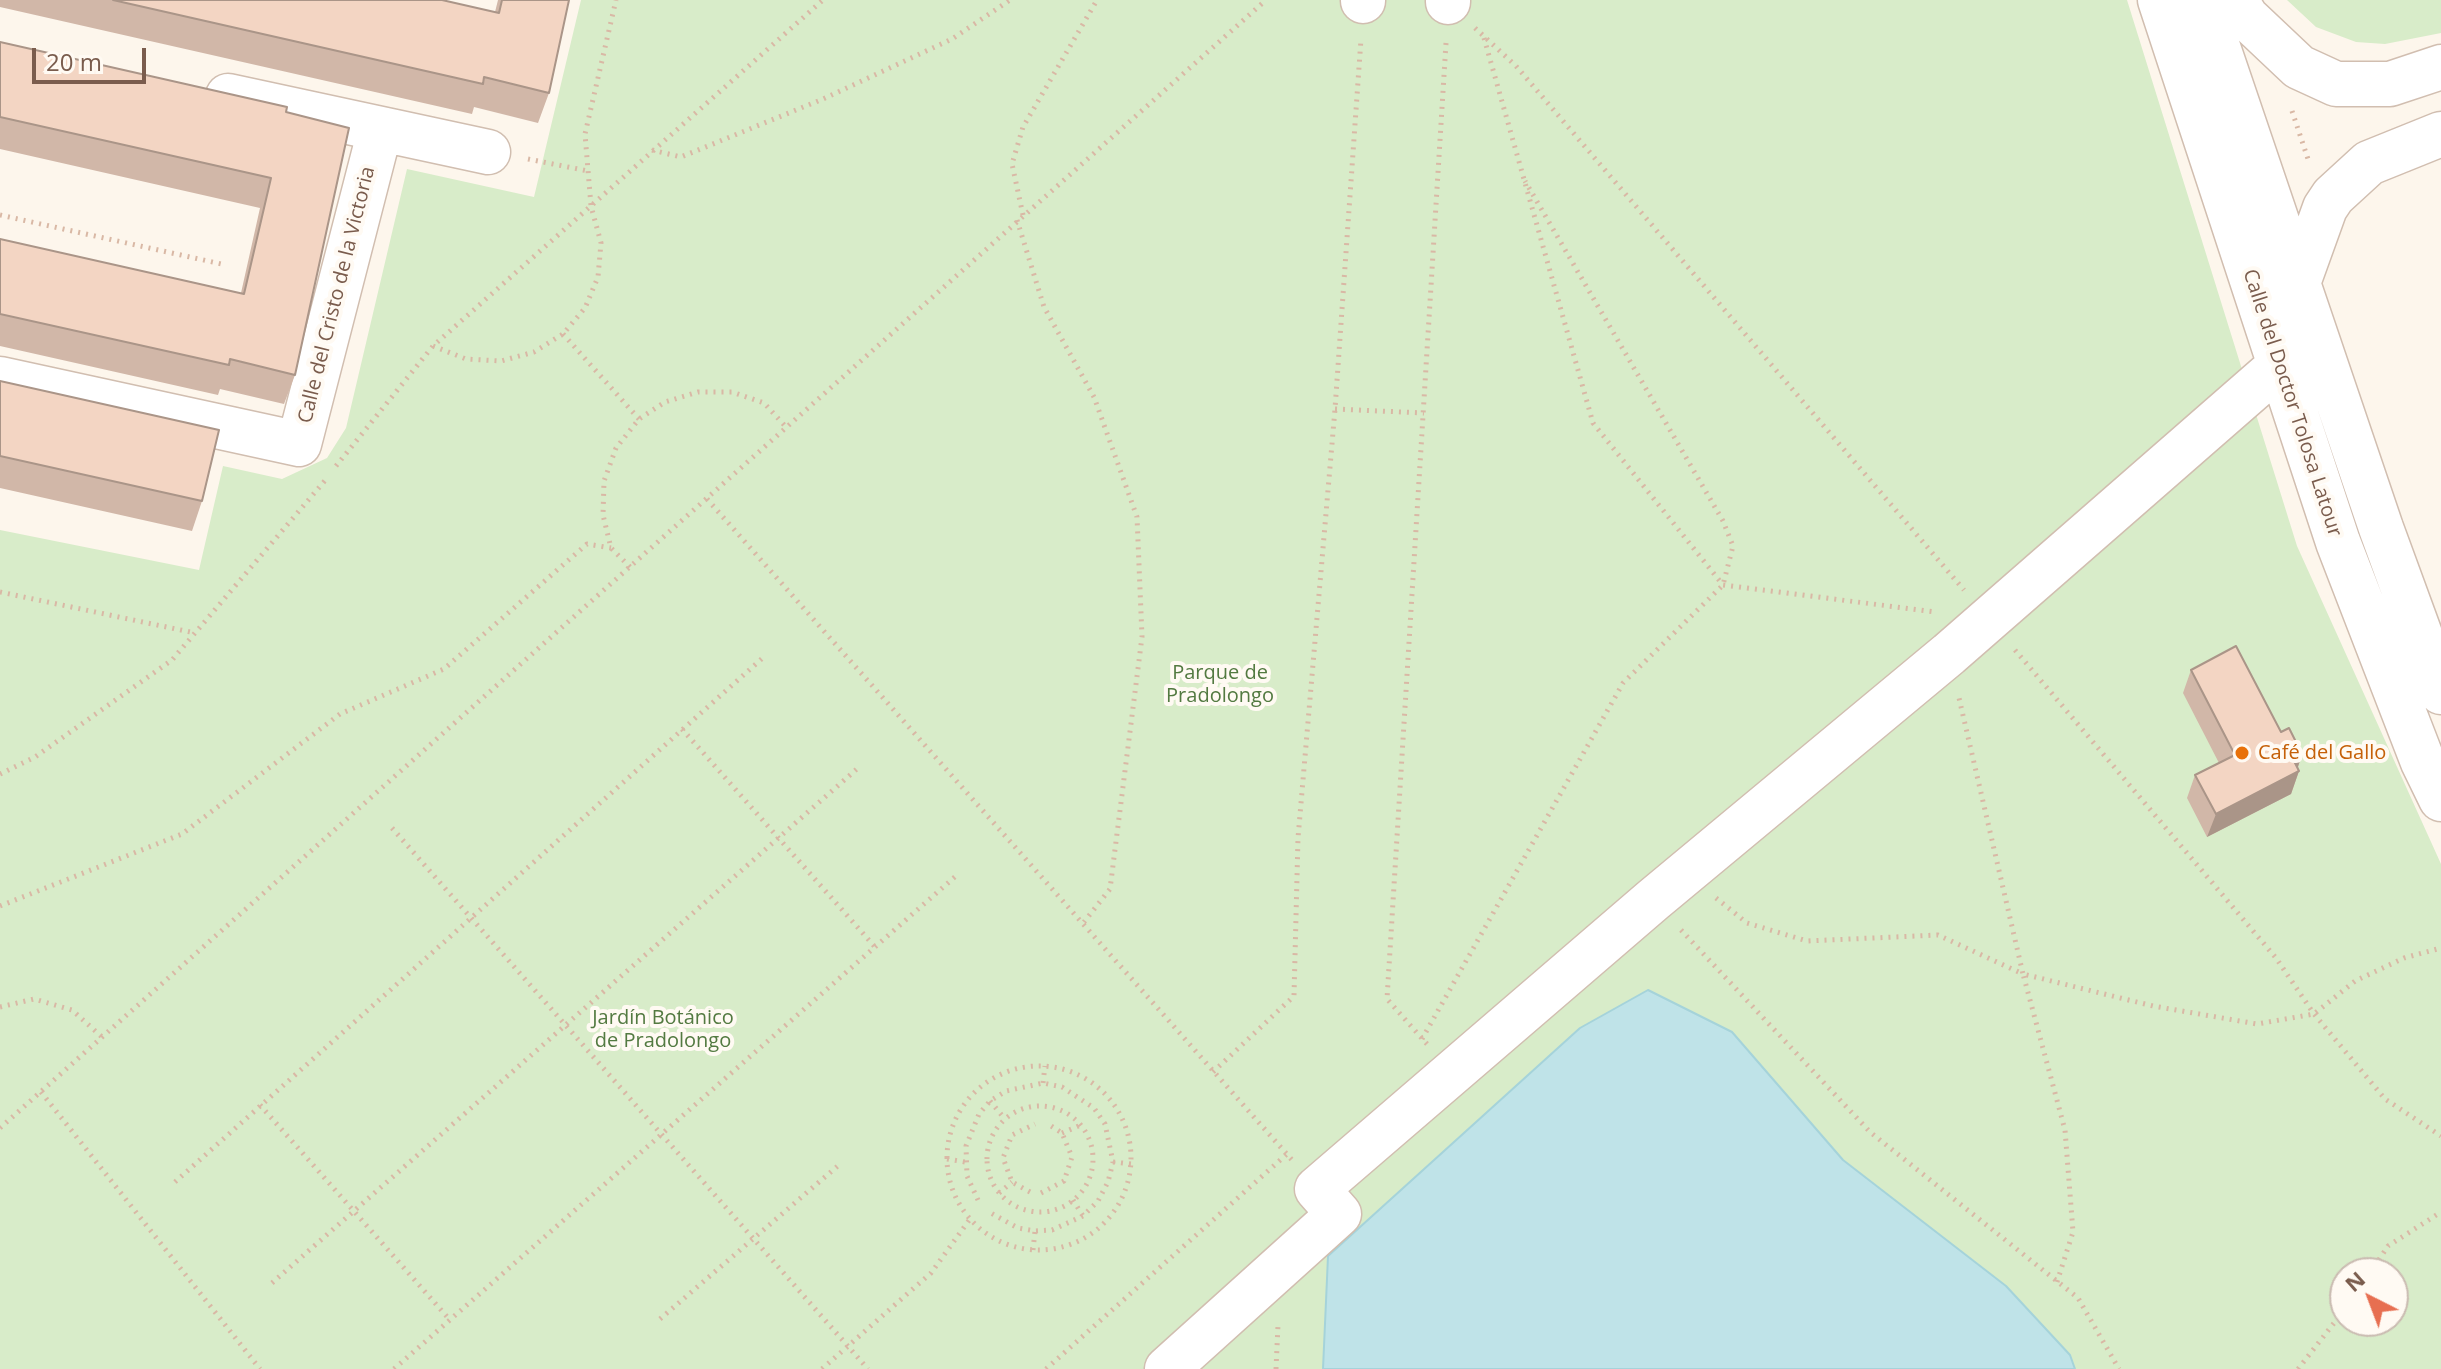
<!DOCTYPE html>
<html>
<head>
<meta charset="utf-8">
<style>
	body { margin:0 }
	#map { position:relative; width:2441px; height:1369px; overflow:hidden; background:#fdf6ec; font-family:"Open Sans",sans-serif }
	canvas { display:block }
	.north { position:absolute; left:2329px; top:1257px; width:80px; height:80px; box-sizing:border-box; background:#fffaf3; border:2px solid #cabbb1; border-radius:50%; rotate:318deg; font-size:22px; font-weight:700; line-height:32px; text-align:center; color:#7a5c4d }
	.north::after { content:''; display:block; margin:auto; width:28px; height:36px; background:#e76f51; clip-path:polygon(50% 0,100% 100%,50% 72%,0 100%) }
	.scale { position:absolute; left:32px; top:48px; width:114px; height:36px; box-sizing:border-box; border:4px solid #7a5c4d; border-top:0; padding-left:10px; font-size:24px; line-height:28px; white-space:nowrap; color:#7a5c4d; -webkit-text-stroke:6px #fffaf3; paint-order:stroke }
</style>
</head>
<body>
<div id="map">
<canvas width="2441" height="1369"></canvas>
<div class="north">N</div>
<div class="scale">20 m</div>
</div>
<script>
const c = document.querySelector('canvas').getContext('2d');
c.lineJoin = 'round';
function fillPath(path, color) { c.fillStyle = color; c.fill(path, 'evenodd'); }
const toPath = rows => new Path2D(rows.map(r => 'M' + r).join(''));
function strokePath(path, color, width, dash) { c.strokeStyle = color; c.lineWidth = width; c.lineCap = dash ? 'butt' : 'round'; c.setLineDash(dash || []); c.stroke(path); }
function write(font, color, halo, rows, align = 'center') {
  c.font = font + ' "Open Sans",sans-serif'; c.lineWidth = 8; c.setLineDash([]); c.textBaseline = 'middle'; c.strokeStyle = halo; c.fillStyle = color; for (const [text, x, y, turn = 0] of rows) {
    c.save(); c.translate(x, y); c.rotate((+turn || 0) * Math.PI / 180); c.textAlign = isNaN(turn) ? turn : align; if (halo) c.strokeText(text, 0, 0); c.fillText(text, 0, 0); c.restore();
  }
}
const green = toPath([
	[581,0,2127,0,2297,546,2441,864,2441,1369,0,1369,0,530,199,570,223,466,282,479,327,458,346,428,407,169,534,197],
	[2345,1273,2393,1273,2393,1321,2345,1321],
	[2287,0,2441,0,2441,33,2385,44,2356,42,2316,27]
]);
const water = toPath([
	[1648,990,1732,1032,1843,1160,2006,1286,2070,1355,2075,1369,1323,1369,1328,1256,1580,1028,1648,990]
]);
const path = toPath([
	[1475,28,1516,66,1964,590],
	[1484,38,1593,423,1723,585,1936,612],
	[2292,111,2309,162],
	[652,150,681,157,823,99,952,39,1010,0],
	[528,159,588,171],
	[0,215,226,265],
	[1023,215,1012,164,1023,127,1097,0],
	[1017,220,1044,307,1094,397,1137,517,1142,637,1110,889,1084,922],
	[563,334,639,419],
	[433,346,466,359,501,361,534,352,563,334,585,308,598,277,601,243,591,206,585,134,616,0],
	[1335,409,1424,413],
	[336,466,433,346,823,0],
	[707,499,1292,1160],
	[630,567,611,548,603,515,604,481,616,448,639,419,665,402,698,392,732,392,764,403,787,428],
	[0,592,195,633],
	[2015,650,2276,958,2314,1014,2385,1099,2441,1136],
	[682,729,875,947],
	[0,774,35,757,172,660,328,477],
	[392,828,868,1369],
	[1716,898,1747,923,1807,941,1938,935,2023,974,1959,698],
	[0,906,182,834,340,714,444,669,587,544,611,548],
	[1681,930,1870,1132,2078,1298,2119,1369],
	[0,1007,34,999,72,1010,102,1037],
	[1422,1039,1623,683,1723,585,1733,546,1723,521,1525,181],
	[1427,1044,1387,999,1446,43],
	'947 1158a92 92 0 1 1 184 0a92 92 0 1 1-184 0Z',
	[1213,1072,1294,996,1298,838,1335,409,1361,39],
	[1043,1083,1045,1066],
	[41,1092,260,1369],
	[990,1101,1005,1119],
	[260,1105,450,1320],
	'987 1159a53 53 0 1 1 106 0a53 53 0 1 1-106 0Z',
	[0,1128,1266,0],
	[1062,1133,1081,1125],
	[947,1159,965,1162],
	[1113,1162,1131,1164],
	[175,1182,766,655],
	[1030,1192,1012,1182,1003,1158,1012,1135,1035,1124],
	[999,1193,1012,1182],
	[1041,1193,1064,1181,1072,1157,1062,1133,1051,1126],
	[978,1200,967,1176,966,1146,979,1114,990,1101,1006,1091,1043,1083,1062,1087,1094,1108,1105,1124,1113,1162,1108,1182,1098,1201,1083,1216,1052,1230,1035,1231,1018,1228,989,1212],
	[1073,1200,1083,1216],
	[1033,1250,1035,1231],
	[2370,1273,2388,1246,2441,1212],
	[2057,1282,2073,1232,2065,1130,2023,974,2153,1006,2257,1024,2314,1014,2355,981,2404,958,2441,948],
	[272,1283,858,768],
	[660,1319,840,1164],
	[394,1369,957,875],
	[822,1369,931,1273,970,1219],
	[1046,1369,1287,1154],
	[1276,1369,1278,1325],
	[2298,1369,2345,1309]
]);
const minor = toPath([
	[1363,0,1363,1],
	[2160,0,2338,542,2423,762,2441,799],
	[2202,0,2381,528,2441,692],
	[2236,0,2246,17,2299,67,2336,84,2390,84,2441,67],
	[1448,2,1448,0],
	[228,96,488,152],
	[2298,283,2325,208,2333,196,2369,163,2441,134],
	[0,379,299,444,380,130],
	[1167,1369,1339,1214,1317,1189,1653,900,1949,654,2279,366]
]);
const wall = toPath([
	[0,0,442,0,495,12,498,0,569,0,549,93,538,123,474,107,472,114,0,7],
	[0,42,286,112,295,375,284,404,220,389,218,395,0,346,0,239,241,293,260,208,0,149],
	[0,381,202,501,192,531,0,488],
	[2191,670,2281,732,2302,754,2298,767,2299,771,2291,794,2207,837,2187,798,2195,775,2219,763,2183,693]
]);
const shadedWall = toPath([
	[2302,754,2296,773,2299,771,2291,794,2207,837,2216,814,2293,759]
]);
const building = toPath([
	[113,0,442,0,499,13,502,0,569,0,549,93,484,77,483,84,113,0],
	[0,42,287,107,286,112,349,128,295,375,230,359,229,365,0,314,0,239,244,294,271,178,0,117,0,42],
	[0,381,219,430,202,501,0,456,0,381],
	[2236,646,2281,732,2289,728,2302,754,2293,759,2299,771,2216,814,2195,775,2235,755,2191,670,2236,646]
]);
const markers = [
	[2242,753,8,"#e8710a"]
];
const streetNames = [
	["Calle del Cristo de la Victoria",337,295,-76],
	["Calle del Doctor Tolosa Latour",2292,403,72]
];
const parkNames = [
	["Parque de",1220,673],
	["Pradolongo",1220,696],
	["Jardín Botánico",663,1018],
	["de Pradolongo",663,1041]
];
const foodNames = [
	["Café del Gallo",2258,753]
];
fillPath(green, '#d8ecc9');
fillPath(water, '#bfe3e8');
strokePath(water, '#a5d3da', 2);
strokePath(minor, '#d1beb0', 47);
strokePath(path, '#d9b8a5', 5, [2, 6]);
strokePath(minor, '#fff', 44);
fillPath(wall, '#d1b7a8');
fillPath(shadedWall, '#aa9588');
fillPath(building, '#f3d5c3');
strokePath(building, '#aa9588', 2);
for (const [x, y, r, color] of markers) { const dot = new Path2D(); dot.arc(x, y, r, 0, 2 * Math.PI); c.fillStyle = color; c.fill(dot); strokePath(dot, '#fffaf3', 3); }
write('20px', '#7a5c4d', '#fffaf3', streetNames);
write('20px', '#537a41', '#fffaf3', parkNames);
write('20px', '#c56008', '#fffaf3', foodNames, 'left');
</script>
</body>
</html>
